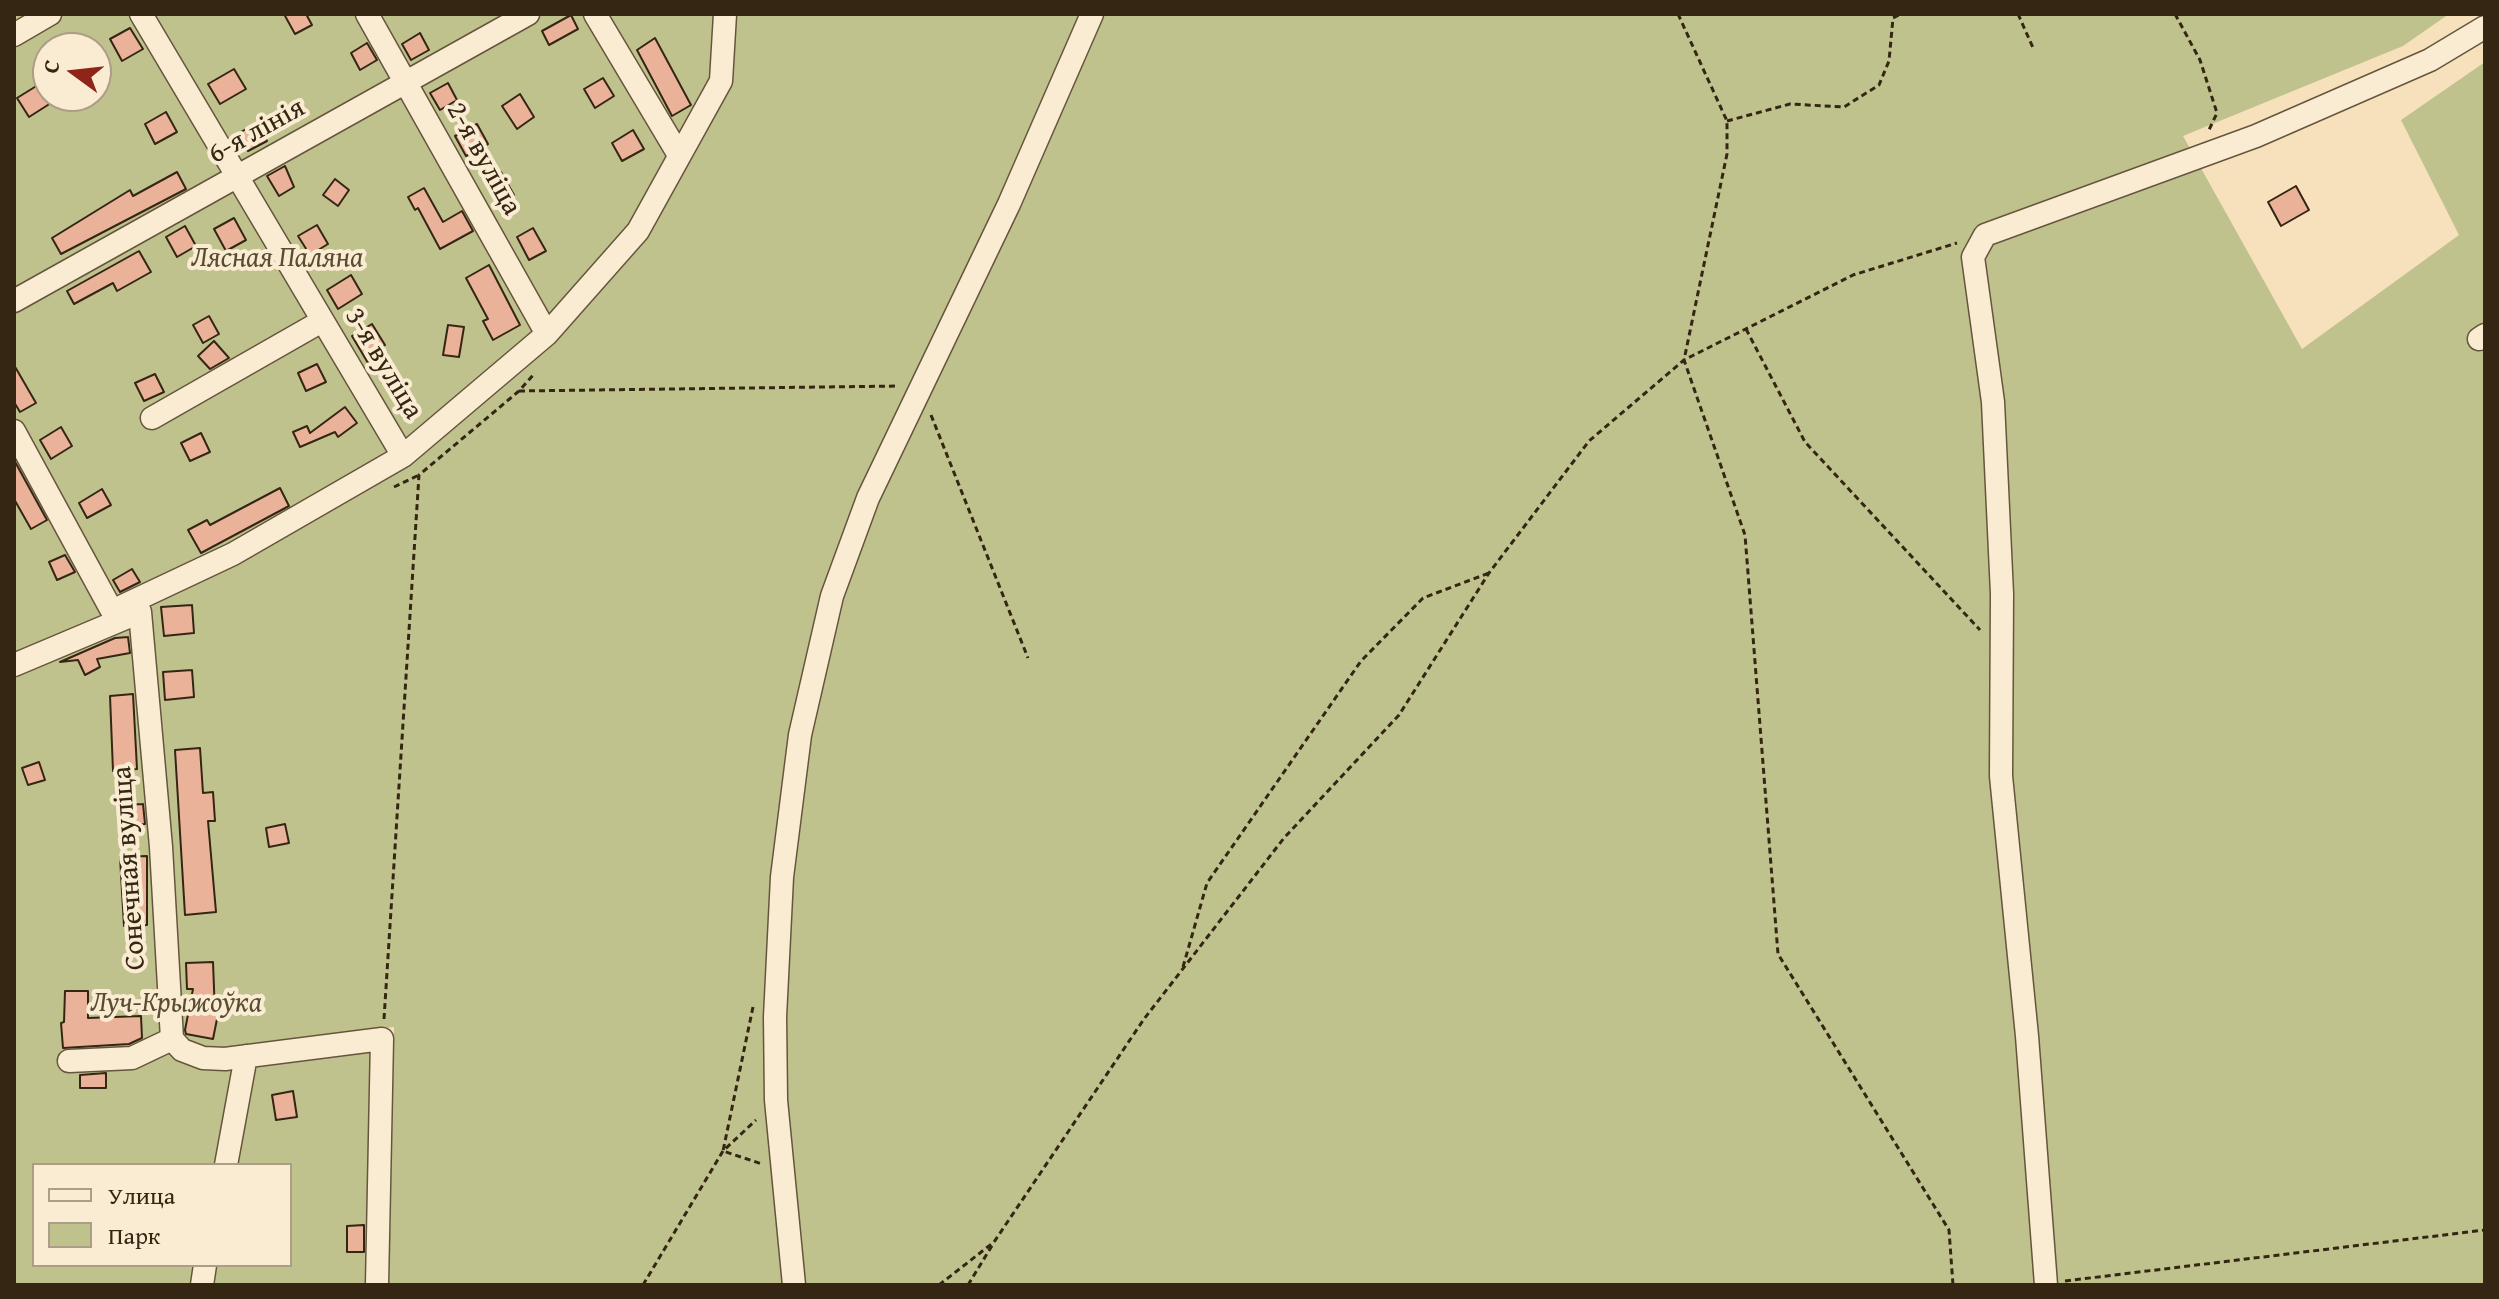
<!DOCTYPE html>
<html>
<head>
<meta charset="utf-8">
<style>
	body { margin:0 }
	#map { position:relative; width:2499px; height:1299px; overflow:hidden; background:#f7e1bc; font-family:"Gentium Book Plus",serif }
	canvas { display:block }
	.frame { position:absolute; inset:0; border:16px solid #352613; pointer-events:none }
	.legend { position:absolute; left:32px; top:1163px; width:260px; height:104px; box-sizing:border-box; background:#faecd3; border:2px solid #ab9d86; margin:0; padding:10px 14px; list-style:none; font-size:24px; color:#352613 }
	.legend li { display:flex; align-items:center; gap:16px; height:40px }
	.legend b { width:40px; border:2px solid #ab9d86 }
	.north { position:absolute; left:32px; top:32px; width:80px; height:80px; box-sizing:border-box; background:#faecd3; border:2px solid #ab9d86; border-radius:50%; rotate:285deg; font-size:22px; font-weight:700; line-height:32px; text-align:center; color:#352613 }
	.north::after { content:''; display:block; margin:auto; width:28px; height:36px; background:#8f2418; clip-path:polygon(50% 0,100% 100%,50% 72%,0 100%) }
</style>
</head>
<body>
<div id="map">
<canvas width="2499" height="1299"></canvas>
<div class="frame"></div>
<ul class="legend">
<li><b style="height:10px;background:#faecd3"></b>Улица</li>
<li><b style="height:22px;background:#c0c28e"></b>Парк</li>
</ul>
<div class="north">С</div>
</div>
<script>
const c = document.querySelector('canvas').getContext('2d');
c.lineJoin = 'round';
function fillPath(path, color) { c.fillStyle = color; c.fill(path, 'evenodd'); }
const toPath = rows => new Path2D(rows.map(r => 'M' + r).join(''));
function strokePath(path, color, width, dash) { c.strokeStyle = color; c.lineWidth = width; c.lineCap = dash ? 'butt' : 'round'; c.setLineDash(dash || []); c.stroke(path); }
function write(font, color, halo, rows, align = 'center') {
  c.font = font + ' "Gentium Book Plus",serif'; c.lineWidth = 8; c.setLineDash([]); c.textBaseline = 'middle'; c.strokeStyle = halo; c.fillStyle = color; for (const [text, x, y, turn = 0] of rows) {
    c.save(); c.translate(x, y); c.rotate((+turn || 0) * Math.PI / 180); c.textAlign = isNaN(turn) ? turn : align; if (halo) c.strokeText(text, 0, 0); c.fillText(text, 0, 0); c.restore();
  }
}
const green = toPath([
	[14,14,2449,14,2403,46,2183,136,2302,349,2459,235,2401,120,2485,62,2485,1285,389,1285,394,1027,350,1032,374,1049,371,1285,14,1285],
	[48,48,96,48,96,96,48,96],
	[34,1165,290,1165,290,1265,34,1265]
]);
const building = toPath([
	[284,14,306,14,312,25,295,34,284,14],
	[571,15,578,29,549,45,542,31,571,15],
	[130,28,143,49,122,61,110,39,130,28],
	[420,33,429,50,411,60,402,44,420,33],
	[655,38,691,105,672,116,637,50,655,38],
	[367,43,377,60,360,70,351,53,367,43],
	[234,69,246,89,220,104,208,84,234,69],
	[603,78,614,96,595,108,584,89,603,78],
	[448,83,457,100,440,110,430,93,448,83],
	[38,85,51,103,29,117,17,98,38,85],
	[520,94,534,117,517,129,502,106,520,94],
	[166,112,177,132,155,144,145,124,166,112],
	[257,123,267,141,248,151,239,133,257,123],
	[477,124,488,144,466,156,455,136,477,124],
	[633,130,644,149,622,161,612,143,633,130],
	[285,166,294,187,279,196,267,176,285,166],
	[177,172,186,189,61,254,52,238,130,190,133,196,177,172],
	[501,172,514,195,498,204,485,181,501,172],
	[335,179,349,190,338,206,323,195,335,179],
	[2296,186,2309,210,2281,226,2268,202,2296,186],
	[424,188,443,222,462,211,473,231,440,249,418,208,415,210,408,197,424,188],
	[234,218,246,240,226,251,214,229,234,218],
	[317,225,328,244,310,255,298,236,317,225],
	[185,226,196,246,177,257,166,237,185,226],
	[533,228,546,251,529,260,517,237,533,228],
	[139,251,151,272,117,291,113,283,74,304,67,291,139,251],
	[489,265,520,325,493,340,483,321,488,319,466,278,489,265],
	[351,275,362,294,338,309,327,290,351,275],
	[209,316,219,334,203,343,193,325,209,316],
	[372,324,385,345,380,348,384,356,368,363,352,336,372,324],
	[448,325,464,327,459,357,443,355,448,325],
	[214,341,229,358,210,369,198,356,214,341],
	[317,364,326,382,306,391,298,373,317,364],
	[14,365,36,403,20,412,14,402,14,365],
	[155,374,164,392,144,401,135,383,155,374],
	[345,407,357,423,338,437,335,432,300,447,293,432,307,426,310,433,345,407],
	[61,427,72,446,51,459,40,440,61,427],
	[201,433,210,452,190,461,181,443,201,433],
	[14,460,47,520,31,529,14,499,14,460],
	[280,488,289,506,201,553,188,530,207,520,210,525,280,488],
	[102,489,111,505,87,518,79,503,102,489],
	[65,555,75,572,57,580,49,562,65,555],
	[132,569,140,582,120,592,113,580,132,569],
	[192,605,194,633,164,636,161,607,192,605],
	[128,637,130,653,97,659,100,667,85,675,78,660,60,662,115,638,128,637],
	[192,670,194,697,165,700,163,672,192,670],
	[133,694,137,769,113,771,110,696,133,694],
	[200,748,203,793,213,792,215,821,208,821,216,912,185,915,175,750,200,748],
	[39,762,45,780,28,785,22,768,39,762],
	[143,804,145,824,123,825,122,805,143,804],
	[285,824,289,843,269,847,266,828,285,824],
	[147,856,147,925,124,926,120,857,147,856],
	[213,962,215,1014,218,1014,213,1039,186,1034,185,1030,193,989,187,989,186,963,213,962],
	[65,991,88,991,88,1018,141,1016,142,1038,129,1044,63,1048,61,1023,64,1022,65,991],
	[106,1073,106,1088,80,1088,80,1075,106,1073],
	[293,1091,297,1117,276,1120,272,1095,293,1091],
	[364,1225,364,1252,347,1252,347,1226,364,1225]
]);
const path = toPath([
	[1678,14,1727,121,1727,154,1684,360,1745,535,1778,954,1949,1230,1953,1285],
	[2018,14,2034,50],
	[2175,14,2200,60,2217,113,2208,132],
	[1727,121,1790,104,1844,107,1879,85,1889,61,1893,18,1901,14],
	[1746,329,1805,442,1980,630],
	[519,391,899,386],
	[931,415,1028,658],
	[394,487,419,475],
	[1183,967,1207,883,1361,661,1423,598,1489,573],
	[753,1007,723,1151,762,1164],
	[384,1019,419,475,519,391,535,373],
	[2065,1281,2485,1230],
	[643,1285,723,1151,756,1120],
	[939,1285,994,1242,1144,1019,1284,838,1399,715,1489,573,1589,441,1684,360,1853,275,1957,243],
	[968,1285,993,1244]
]);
const minor = toPath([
	[141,14,403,456],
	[367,14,547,334],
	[595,14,679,155],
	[14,35,50,14],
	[14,301,528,14],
	[2479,339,2485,335],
	[152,418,322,321],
	[14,431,112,611,233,554,403,456,547,334,638,231,721,81,725,14],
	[140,612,161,847,172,1039,182,1050,203,1058,225,1059,382,1039,377,1285],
	[14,665,135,614],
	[69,1061,132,1058,172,1039],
	[226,1165,246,1056],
	[202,1285,205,1265],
	[794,1285,776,1100,775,1017,782,877,800,735,832,596,868,498,1009,204,1092,14],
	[2046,1285,2027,1036,2001,776,2002,594,1993,402,1973,257,1985,235,2256,136,2430,60,2485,27]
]);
const streetNames = [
	["6-я лінія",257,132,-29],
	["2-я вуліца",483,159,61],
	["3-я вуліца",383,364,59],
	["Сонечная вуліца",130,868,-94]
];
const parkNames = [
	["Лясная Паляна",277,259],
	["Луч-Крыжоўка",176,1004]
];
fillPath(green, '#c0c28e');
fillPath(building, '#eab299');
strokePath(building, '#352613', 2);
strokePath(minor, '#66553d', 25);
strokePath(path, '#352613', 3, [6, 4]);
strokePath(minor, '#faecd3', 22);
write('28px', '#352613', '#faecd3', streetNames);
write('italic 28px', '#584d32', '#faecd3', parkNames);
</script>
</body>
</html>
